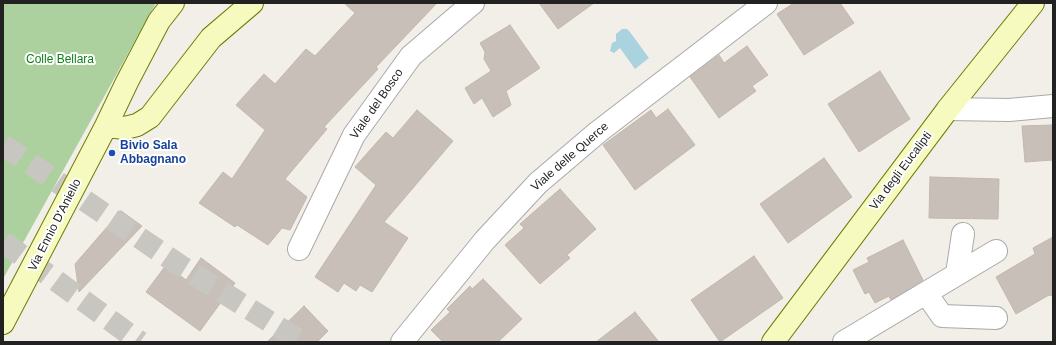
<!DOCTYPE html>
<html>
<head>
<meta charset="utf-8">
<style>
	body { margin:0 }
	#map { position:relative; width:1056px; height:345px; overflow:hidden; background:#f2efe9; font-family:Arial,sans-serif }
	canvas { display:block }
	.frame { position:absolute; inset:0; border:4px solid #222; pointer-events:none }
</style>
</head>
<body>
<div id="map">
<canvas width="1056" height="345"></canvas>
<div class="frame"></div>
</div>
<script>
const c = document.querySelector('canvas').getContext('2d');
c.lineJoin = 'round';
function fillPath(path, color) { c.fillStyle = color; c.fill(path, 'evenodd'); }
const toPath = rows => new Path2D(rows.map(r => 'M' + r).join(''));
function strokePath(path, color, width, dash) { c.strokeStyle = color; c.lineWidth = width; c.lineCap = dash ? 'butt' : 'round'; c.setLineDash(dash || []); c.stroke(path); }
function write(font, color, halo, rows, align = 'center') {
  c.font = font + ' Arial,sans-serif'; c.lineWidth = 4; c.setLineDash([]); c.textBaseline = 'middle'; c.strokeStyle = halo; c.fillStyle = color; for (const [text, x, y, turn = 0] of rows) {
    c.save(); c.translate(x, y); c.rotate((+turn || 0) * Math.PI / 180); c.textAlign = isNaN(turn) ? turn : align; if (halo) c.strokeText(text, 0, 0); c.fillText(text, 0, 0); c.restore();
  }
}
const forest = toPath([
	[3,3,156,3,3,279]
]);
const water = toPath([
	[622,29,627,29,630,32,649,58,635,69,620,48,614,53,610,51,612,43,616,41,616,34]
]);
const building = toPath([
	[344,3,437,3,376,67,378,69,324,127,327,129,285,179,307,197,290,230,282,228,268,245,237,225,235,227,199,203,223,172,232,179,265,130,236,105,264,74,275,84,306,49,315,56,355,13,344,3],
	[539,3,594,3,558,29,539,3],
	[794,3,840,3,854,23,804,55,777,14,794,3],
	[510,25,540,68,506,91,511,105,493,117,482,98,474,104,465,88,491,71,484,59,485,52,480,43,510,25],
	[747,46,768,75,752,86,756,91,719,118,690,77,719,55,724,63,747,46],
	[880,71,910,119,859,152,828,104,880,71],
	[668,109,695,145,635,190,603,145,651,110,656,118,668,109],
	[417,110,453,141,384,222,408,238,372,292,360,285,356,291,344,283,338,292,315,277,376,185,355,167,386,132,393,138,417,110],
	[1053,125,1053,160,1025,162,1022,126,1053,125],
	[824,158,852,197,788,243,760,204,824,158],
	[930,177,999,179,998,219,929,218,930,177],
	[560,189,596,229,567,255,570,258,540,284,505,245,524,228,520,224,560,189],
	[121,211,142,226,79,292,75,264,121,211],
	[1053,237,1053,296,1049,295,1016,314,996,277,1035,254,1033,248,1053,237],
	[903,240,923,280,891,300,889,296,875,303,869,292,865,294,853,270,869,262,867,258,903,240],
	[754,256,783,298,720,342,691,300,754,256],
	[201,258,235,283,200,331,146,292,166,265,186,280,201,258],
	[483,279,522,319,498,342,443,342,431,330,450,312,447,309,470,286,472,289,483,279],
	[304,306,328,331,317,342,267,342,304,306],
	[635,312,659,342,596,342,635,312]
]);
const highwayTunnel = toPath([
	[3,145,184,268,302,342],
	[3,242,140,342]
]);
const street = toPath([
	[948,109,1009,110,1053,106],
	[299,249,354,135,411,56,473,3],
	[957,274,963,234],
	[926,293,942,316,996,318],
	[402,342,485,240,538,183,598,132,766,3],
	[844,342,996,251]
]);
const secondary = toPath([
	[106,126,125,128,137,125,150,117,211,38,252,3],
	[3,323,106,126,127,82,159,21,173,3],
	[773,342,948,109,1033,3]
]);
const markers = [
	[112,153,4,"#1a4fb4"]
];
const parkNames = [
	["Colle Bellara",60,60]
];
const streetNames = [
	["Viale del Bosco",377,104,-55],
	["Viale delle Querce",570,157,-41],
	["Via degli Eucalipti",901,171,-53],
	["Via Ennio D'Aniello",55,225,-63]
];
const transitNames = [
	["Bivio Sala",120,146],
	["Abbagnano",120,160]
];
fillPath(forest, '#add19e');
fillPath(water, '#aad3df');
fillPath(building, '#c7bfb8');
strokePath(building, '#c4b6ab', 1);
strokePath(highwayTunnel, '#c8c6c1', 22, [22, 11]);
strokePath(street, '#a9a9a9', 24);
strokePath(secondary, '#707d05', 24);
strokePath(street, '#fff', 22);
strokePath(secondary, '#f7fabf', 22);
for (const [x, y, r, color] of markers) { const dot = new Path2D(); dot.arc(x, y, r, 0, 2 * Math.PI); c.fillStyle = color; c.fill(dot); strokePath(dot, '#fff', 1.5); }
write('12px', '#0c8416', '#fff', parkNames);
write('12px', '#222', '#fff', streetNames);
write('bold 12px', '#164399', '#fff', transitNames, 'left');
</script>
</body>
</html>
